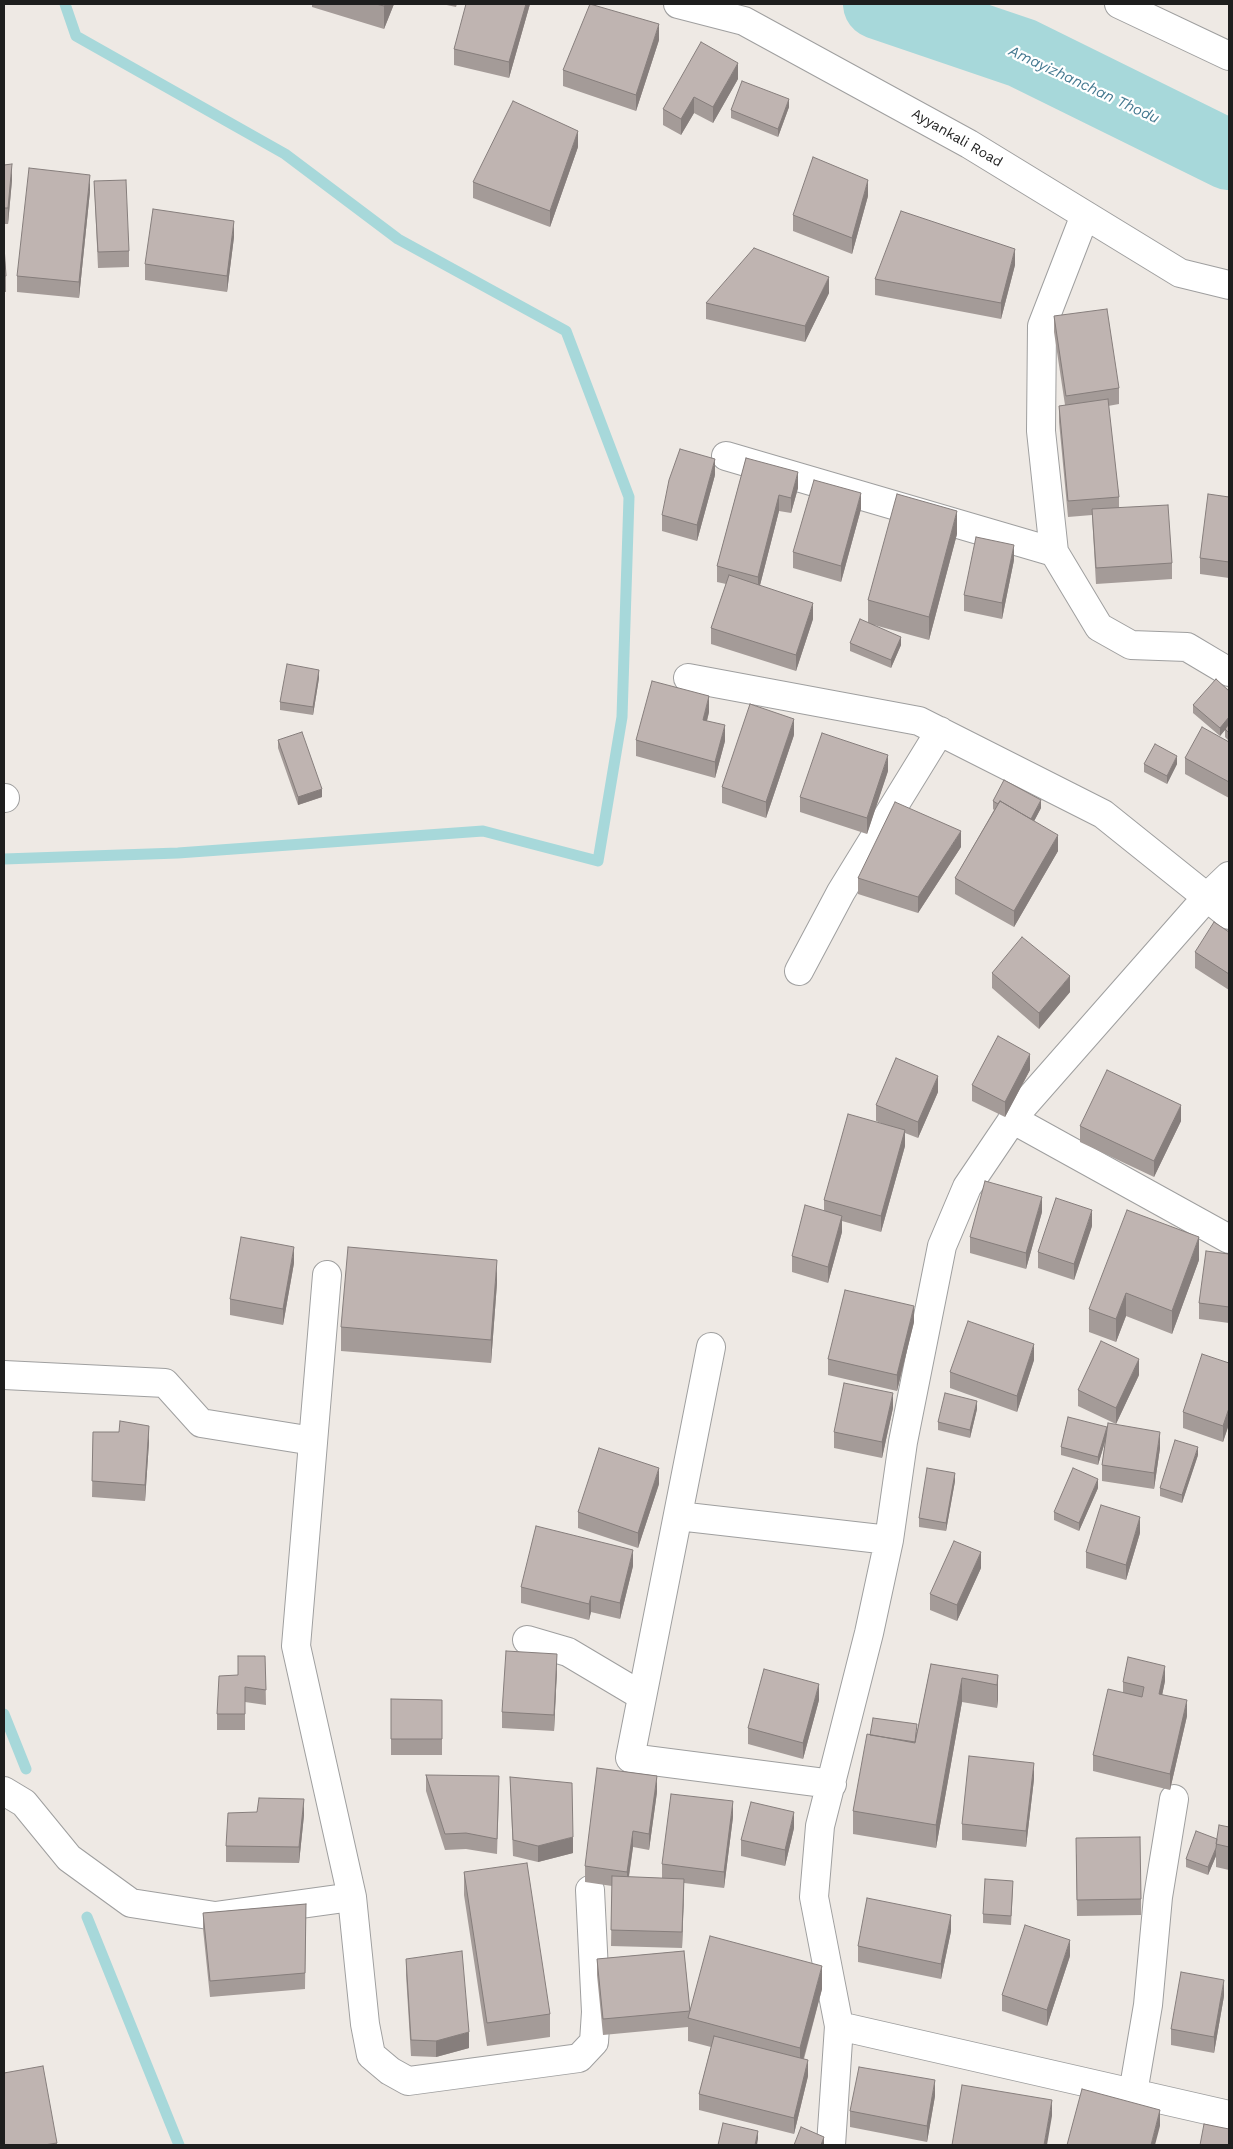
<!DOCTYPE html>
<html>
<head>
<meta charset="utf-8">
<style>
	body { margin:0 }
	#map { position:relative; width:1233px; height:2149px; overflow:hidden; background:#eee9e4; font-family:"Work Sans",sans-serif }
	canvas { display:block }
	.frame { position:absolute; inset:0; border:5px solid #1e1e1e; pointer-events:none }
</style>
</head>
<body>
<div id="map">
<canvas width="1233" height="2149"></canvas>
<div class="frame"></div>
</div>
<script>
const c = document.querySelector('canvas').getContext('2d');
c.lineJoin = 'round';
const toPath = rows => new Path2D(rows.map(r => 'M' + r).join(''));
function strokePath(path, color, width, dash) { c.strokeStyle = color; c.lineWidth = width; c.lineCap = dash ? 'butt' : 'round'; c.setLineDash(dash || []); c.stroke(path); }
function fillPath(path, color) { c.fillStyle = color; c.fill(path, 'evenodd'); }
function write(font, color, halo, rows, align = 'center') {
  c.font = font + ' "Work Sans",sans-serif'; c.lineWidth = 4.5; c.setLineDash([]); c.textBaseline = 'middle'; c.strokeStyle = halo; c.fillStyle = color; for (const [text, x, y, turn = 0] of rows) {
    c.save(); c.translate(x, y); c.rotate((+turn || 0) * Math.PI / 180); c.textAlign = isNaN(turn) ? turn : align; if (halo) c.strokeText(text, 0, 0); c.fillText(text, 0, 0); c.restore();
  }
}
const stream = toPath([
	[4,859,178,853,483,831,598,861,622,717,629,497,566,331,398,239,285,154,76,36,65,4],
	[4,1714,26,1769],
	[87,1917,179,2145]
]);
const river = toPath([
	[878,4,1022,53,1229,155]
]);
const minor = toPath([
	[678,4,744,21,969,144,1180,273,1229,285],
	[1119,4,1229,56],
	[726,456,1054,552,1099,627,1131,645,1187,647,1229,672],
	[1054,552,1041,431,1042,326,1085,215],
	[688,678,919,721,1103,814,1229,915],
	[4,798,5,798],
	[799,971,841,892,940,731],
	[1012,1119,1229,1239],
	[327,1275,296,1646,352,1897,365,2024,371,2055,390,2071,408,2081,579,2058,594,2042,596,2012,590,1890],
	[711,1347,630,1758,832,1784],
	[4,1375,165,1383,201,1423,313,1441],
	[678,1516,889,1540],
	[527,1640,568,1652,642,1696],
	[4,1791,24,1803,69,1858,131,1903,215,1916,352,1897],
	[839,2026,1229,2115],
	[1133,2093,1148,2005,1158,1897,1174,1799],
	[831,2145,839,2026,814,1897,820,1826,869,1633,889,1540,903,1442,942,1246,967,1187,1017,1113,1207,897,1229,876]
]);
const wall = toPath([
	[312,4,394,4,384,29,312,7],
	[442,4,457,4,456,7],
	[530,4,509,78,454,65,454,49],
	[659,40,636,111,563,86,563,70],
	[738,79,713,123,694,113,681,135,663,125,663,109],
	[789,107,778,137,731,118,731,110],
	[578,147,550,227,473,198,473,182],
	[4,165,12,180,8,224,4,224],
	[94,181,129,251,129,267,98,268],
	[90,191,79,298,17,292,17,276],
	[868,196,852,254,793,231,793,215],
	[234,237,227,292,145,280,145,264],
	[4,246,6,276,6,292,4,292],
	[1015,265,1001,319,875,295,875,279],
	[829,293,805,342,706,319,706,303],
	[1054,316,1119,388,1119,404,1108,406,1119,497,1119,508,1172,563,1172,579,1096,584,1092,515,1068,517,1059,422,1059,406,1065,405,1054,332],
	[746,458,798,488,791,513,779,511,760,585,813,619,796,671,711,644,711,628,726,584,717,582,717,566],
	[715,475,697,541,662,531,662,515],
	[1229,497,1229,578,1200,574,1200,558],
	[861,509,841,582,793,568,793,552],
	[957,534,929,640,874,625,901,645,891,668,850,651,850,643,868,622,868,600],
	[1014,560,1002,619,964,611,964,595],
	[319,678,313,715,280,710,280,702],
	[1229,691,1229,741,1225,737,1225,730,1220,736,1193,713,1193,705],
	[709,712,707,721,725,741,715,778,636,756,636,740],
	[794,735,766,818,722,803,722,787],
	[278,740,322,797,298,805,278,748],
	[1229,742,1229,798,1185,774,1185,758],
	[1144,764,1177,764,1167,784,1144,772],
	[888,771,867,834,800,812,800,797],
	[993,801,1041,808,1034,821,1058,851,1014,927,955,894,955,878,994,810,993,809],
	[961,847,918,913,858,894,858,878],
	[1229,932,1229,990,1195,968,1195,952],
	[992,973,1070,992,1039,1029,992,988],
	[1030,1070,1005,1117,972,1101,972,1085],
	[938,1092,918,1138,905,1133,905,1146,881,1232,842,1221,842,1232,828,1283,792,1272,792,1256,824,1211,824,1200,888,1126,876,1121,876,1105],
	[1181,1121,1154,1177,1080,1142,1080,1126],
	[1042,1212,1026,1269,970,1253,970,1237],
	[1092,1226,1074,1280,1038,1268,1038,1252],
	[1229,1254,1229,1323,1199,1319,1199,1303],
	[1199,1260,1172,1334,1126,1316,1116,1342,1089,1332,1089,1309],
	[294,1263,283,1325,230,1315,230,1299],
	[497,1283,491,1363,341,1351,341,1327],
	[914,1322,897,1391,828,1375,828,1359],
	[1034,1360,1017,1412,950,1388,950,1372],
	[1229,1363,1229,1424,1223,1442,1183,1428,1183,1412],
	[1139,1375,1116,1424,1078,1406,1078,1390],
	[893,1408,882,1458,834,1448,834,1432],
	[977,1409,970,1438,938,1430,938,1422],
	[1068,1417,1160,1448,1154,1489,1102,1481,1102,1465,1105,1442,1098,1465,1061,1455,1061,1447],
	[93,1432,149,1442,145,1501,92,1497],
	[1198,1455,1182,1503,1160,1496,1160,1488],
	[955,1481,946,1531,919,1527,919,1518],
	[659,1484,638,1548,578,1528,578,1512],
	[1098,1488,1079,1531,1054,1520,1054,1512],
	[1140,1533,1126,1580,1086,1568,1086,1552],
	[633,1566,620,1619,591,1612,589,1620,521,1603,521,1587],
	[981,1568,957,1621,930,1610,930,1594],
	[265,1656,266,1705,245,1702,245,1730,217,1730,217,1714,238,1675],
	[931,1664,998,1675,998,1699,997,1708,962,1702,936,1848,853,1834,853,1811,870,1735,917,1732],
	[557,1670,554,1731,502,1728,502,1712],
	[1165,1681,1162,1695,1187,1716,1170,1790,1093,1771,1093,1755,1123,1693,1123,1682],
	[391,1699,442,1700,442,1755,391,1755],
	[819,1700,803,1759,748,1744,748,1728],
	[426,1775,499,1792,497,1854,466,1849,445,1850,426,1791],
	[510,1777,573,1853,538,1862,513,1856],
	[1034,1779,1026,1847,962,1840,962,1824],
	[657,1792,649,1850,633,1847,629,1877,662,1878,662,1864,733,1817,724,1888,684,1883,682,1948,611,1946,612,1886,585,1882,585,1866],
	[257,1812,304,1815,299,1863,226,1862,226,1846],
	[1229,1827,1229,1870,1216,1867,1216,1856,1208,1875,1186,1867,1186,1859,1217,1839],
	[794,1828,785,1866,741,1856,741,1840],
	[1076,1854,1141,1899,1141,1915,1077,1916],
	[464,1872,550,2014,550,2037,487,2046,464,1895],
	[1013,1889,1011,1925,983,1923,983,1914],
	[306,1904,305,1989,210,1997,203,1929,203,1913],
	[951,1931,941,1979,858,1962,858,1946],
	[684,1951,690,2012,822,1989,804,2059,808,2076,794,2134,699,2110,699,2094,711,2047,688,2041,688,2027,603,2035,597,1975,597,1959],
	[1070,1956,1047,2026,1002,2011,1002,1995],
	[406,1959,469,2048,436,2057,411,2056,406,1975],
	[1224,1996,1214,2053,1171,2045,1171,2029],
	[935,2096,927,2142,850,2127,850,2111],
	[57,2143,57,2145,4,2145]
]);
const shadedWall = toPath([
	[385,4,394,4,384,29,384,6],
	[526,4,530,4,509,78,509,62],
	[659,24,659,40,636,111,636,95],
	[738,63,738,79,713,123,713,107],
	[694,97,694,113,681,135,681,119],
	[789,99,789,107,778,137,778,129],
	[578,131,578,147,550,227,550,211],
	[12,164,12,180,8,224,8,208],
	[90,175,90,191,79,298,79,282],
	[868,180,868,196,852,254,852,238],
	[234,221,234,237,227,292,227,276],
	[1015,249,1015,265,1001,319,1001,303],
	[829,277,829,293,805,342,805,326],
	[715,459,715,475,697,541,697,525],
	[798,472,798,488,791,513,791,498],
	[861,493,861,509,841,582,841,566],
	[779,495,779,511,758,593,758,577],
	[957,511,957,534,929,640,929,617],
	[1014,545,1014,560,1002,619,1002,603],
	[813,603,813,619,796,671,796,655],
	[901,637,901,645,891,668,891,660],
	[319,670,319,678,313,715,313,707],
	[709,696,709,712,703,736,703,720],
	[1229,717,1229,725,1225,729,1225,730,1220,736,1220,728],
	[794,719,794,735,766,818,766,802],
	[725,725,725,741,715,778,715,762],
	[888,755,888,771,867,834,867,818],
	[1177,756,1177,764,1167,784,1167,776],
	[322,789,322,797,298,805,298,797],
	[1041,800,1041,808,1030,829,1030,821],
	[961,831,961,847,918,913,918,897],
	[1058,835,1058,851,1014,927,1014,911],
	[1070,976,1070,992,1039,1029,1039,1013],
	[1030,1054,1030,1070,1005,1117,1005,1102],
	[938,1076,938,1092,918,1138,918,1122],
	[1181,1105,1181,1121,1154,1177,1154,1161],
	[905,1130,905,1146,881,1232,881,1216],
	[1042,1197,1042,1212,1026,1269,1026,1253],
	[1092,1210,1092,1226,1074,1280,1074,1264],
	[842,1216,842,1232,828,1283,828,1267],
	[1199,1237,1199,1260,1172,1334,1172,1311],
	[294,1247,294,1263,283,1325,283,1309],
	[497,1260,497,1283,491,1363,491,1340],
	[1126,1293,1126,1316,1116,1342,1116,1319],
	[914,1306,914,1322,897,1391,897,1375],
	[1034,1344,1034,1360,1017,1412,1017,1396],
	[1139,1359,1139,1375,1116,1424,1116,1408],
	[893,1393,893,1408,882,1458,882,1442],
	[977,1401,977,1409,970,1438,970,1430],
	[1229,1408,1229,1424,1223,1442,1223,1426],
	[149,1426,149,1442,145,1501,145,1485],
	[1107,1427,1107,1435,1098,1465,1098,1457],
	[1160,1432,1160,1448,1154,1489,1154,1473],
	[1198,1447,1198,1455,1182,1503,1182,1495],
	[659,1468,659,1484,638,1548,638,1533],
	[955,1473,955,1481,946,1531,946,1523],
	[1098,1479,1098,1488,1079,1531,1079,1523],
	[1140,1517,1140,1533,1126,1580,1126,1565],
	[633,1550,633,1566,620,1619,620,1603],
	[981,1552,981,1568,957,1621,957,1605],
	[591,1596,591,1612,589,1620,589,1604],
	[557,1654,557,1670,554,1731,554,1715],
	[1165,1666,1165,1681,1159,1710,1159,1694],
	[998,1675,998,1699,997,1708,997,1685],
	[962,1678,962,1702,936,1848,936,1825],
	[819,1684,819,1700,803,1759,803,1743],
	[1187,1700,1187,1716,1170,1790,1170,1774],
	[1034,1763,1034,1779,1026,1847,1026,1831],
	[657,1776,657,1792,649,1850,649,1834],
	[304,1799,304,1815,299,1863,299,1847],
	[733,1801,733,1817,724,1888,724,1872],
	[794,1812,794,1828,785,1866,785,1850],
	[633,1831,633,1847,627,1888,627,1872],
	[573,1837,573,1853,538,1862,538,1846],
	[1216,1848,1216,1856,1208,1875,1208,1867],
	[684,1879,684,1895,682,1948,682,1932],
	[951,1915,951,1931,941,1979,941,1964],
	[1070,1940,1070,1956,1047,2026,1047,2010],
	[822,1966,822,1989,800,2071,800,2048],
	[1224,1980,1224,1996,1214,2053,1214,2037],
	[469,2032,469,2048,436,2057,436,2041],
	[808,2060,808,2076,794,2134,794,2118],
	[935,2080,935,2096,927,2142,927,2126],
	[1052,2100,1052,2116,1047,2145,1044,2145],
	[1160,2110,1160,2126,1155,2145,1151,2145],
	[758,2131,758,2139,757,2145,755,2145],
	[824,2137,824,2145,821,2145]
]);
const building = toPath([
	[376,4,385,4,384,6,376,4],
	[466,4,526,4,509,62,454,49,466,4],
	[590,4,659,24,636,95,563,70,590,4],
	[701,42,738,63,713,107,694,97,681,119,663,109,701,42],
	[742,81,789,99,778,129,731,110,742,81],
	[513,101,578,131,550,211,473,182,513,101],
	[813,157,868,180,852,238,793,215,813,157],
	[12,164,8,208,4,208,4,165,12,164],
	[29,168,90,175,79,282,17,276,29,168],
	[126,180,129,251,98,252,94,181,126,180],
	[153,209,234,221,227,276,145,264,153,209],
	[901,211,1015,249,1001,303,875,279,901,211],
	[4,246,6,276,4,276,4,246],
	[754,248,829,277,805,326,706,303,754,248],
	[1107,309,1119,388,1066,396,1054,316,1107,309],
	[1108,399,1119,497,1068,501,1059,406,1108,399],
	[680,449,715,459,697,525,662,515,669,480,680,449],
	[746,458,798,472,791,498,779,495,758,577,717,566,746,458],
	[814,480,861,493,841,566,793,552,814,480],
	[897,494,957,511,929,617,868,600,897,494],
	[1208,494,1229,497,1229,562,1200,558,1208,494],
	[1168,505,1172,563,1096,568,1092,509,1168,505],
	[976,537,1014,545,1002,603,964,595,976,537],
	[729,575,813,603,796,655,711,628,729,575],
	[860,619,901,637,891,660,850,643,860,619],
	[287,664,319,670,313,707,280,702,287,664],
	[1216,679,1229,691,1229,717,1220,728,1193,705,1216,679],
	[652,681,709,696,703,720,725,725,715,762,636,740,652,681],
	[750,704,794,719,766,802,722,787,750,704],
	[1229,724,1229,733,1225,729,1229,724],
	[1202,727,1229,742,1229,782,1185,758,1202,727],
	[302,732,322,789,298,797,278,740,302,732],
	[822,733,888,755,867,818,800,797,822,733],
	[1155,744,1177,756,1167,776,1144,764,1155,744],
	[1004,780,1041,800,1031,819,1000,801,998,804,993,801,1004,780],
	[1000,801,1058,835,1014,911,955,878,1000,801],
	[895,802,961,831,918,897,858,878,895,802],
	[1214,922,1229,932,1229,974,1195,952,1214,922],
	[1022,937,1070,976,1039,1013,992,973,1022,937],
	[998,1036,1030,1054,1005,1102,972,1085,998,1036],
	[896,1058,938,1076,918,1122,876,1105,896,1058],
	[1107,1070,1181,1105,1154,1161,1080,1126,1107,1070],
	[848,1114,905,1130,881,1216,824,1200,848,1114],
	[985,1181,1042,1197,1026,1253,970,1237,985,1181],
	[1056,1198,1092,1210,1074,1264,1038,1252,1056,1198],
	[805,1205,842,1216,828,1267,792,1256,805,1205],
	[1127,1210,1199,1237,1172,1311,1126,1293,1116,1319,1089,1309,1127,1210],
	[241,1237,294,1247,283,1309,230,1299,241,1237],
	[348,1247,497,1260,491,1340,341,1327,348,1247],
	[1206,1251,1229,1254,1229,1307,1199,1303,1206,1251],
	[845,1290,914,1306,897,1375,828,1359,845,1290],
	[968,1321,1034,1344,1017,1396,950,1372,968,1321],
	[1101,1341,1139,1359,1116,1408,1078,1390,1101,1341],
	[1202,1354,1229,1363,1229,1408,1223,1426,1183,1412,1202,1354],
	[844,1383,893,1393,882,1442,834,1432,844,1383],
	[945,1393,977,1401,970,1430,938,1422,945,1393],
	[1068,1417,1107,1427,1098,1457,1061,1447,1068,1417],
	[120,1421,149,1426,145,1485,92,1481,93,1432,119,1432,120,1421],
	[1108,1423,1160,1432,1154,1473,1102,1465,1108,1423],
	[1175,1440,1198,1447,1182,1495,1160,1488,1175,1440],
	[599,1448,659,1468,638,1533,578,1512,599,1448],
	[927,1468,955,1473,946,1523,919,1518,927,1468],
	[1073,1468,1098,1479,1079,1523,1054,1512,1073,1468],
	[1101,1505,1140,1517,1126,1565,1086,1552,1101,1505],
	[536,1526,633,1550,620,1603,591,1596,589,1604,521,1587,536,1526],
	[954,1541,981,1552,957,1605,930,1594,954,1541],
	[506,1651,557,1654,554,1715,502,1712,506,1651],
	[238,1656,265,1656,266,1690,245,1687,245,1714,217,1714,219,1676,238,1675,238,1656],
	[1128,1657,1165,1666,1159,1694,1187,1700,1170,1774,1093,1755,1108,1689,1142,1697,1144,1687,1123,1682,1128,1657],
	[931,1664,998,1675,997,1685,962,1678,936,1825,853,1811,867,1734,915,1743,931,1664],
	[764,1669,819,1684,803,1743,748,1728,764,1669],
	[391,1699,442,1700,442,1739,391,1739,391,1699],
	[873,1718,917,1724,915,1742,870,1735,873,1718],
	[969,1756,1034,1763,1026,1831,962,1824,969,1756],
	[597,1768,657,1776,649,1834,633,1831,627,1872,585,1866,597,1768],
	[426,1775,499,1776,497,1839,466,1833,445,1834,426,1775],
	[510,1777,572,1783,573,1837,538,1846,513,1840,510,1777],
	[671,1794,733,1801,724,1872,662,1864,671,1794],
	[259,1798,304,1799,299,1847,226,1846,228,1813,257,1812,259,1798],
	[751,1802,794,1812,785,1850,741,1840,751,1802],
	[1219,1825,1229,1827,1229,1847,1216,1844,1219,1825],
	[1196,1831,1217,1839,1216,1848,1208,1867,1186,1859,1196,1831],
	[1140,1837,1141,1899,1077,1900,1076,1838,1140,1837],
	[527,1863,550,2014,487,2023,464,1872,527,1863],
	[612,1876,684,1879,682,1932,611,1930,612,1876],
	[985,1879,1013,1881,1011,1916,983,1914,985,1879],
	[867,1898,951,1915,941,1964,858,1946,867,1898],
	[306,1904,305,1973,210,1981,203,1913,306,1904],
	[1025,1925,1070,1940,1047,2010,1002,1995,1025,1925],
	[710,1936,822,1966,800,2048,688,2018,710,1936],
	[462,1951,469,2032,436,2041,411,2040,406,1959,462,1951],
	[684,1951,690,2011,603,2019,597,1959,684,1951],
	[1181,1972,1224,1980,1214,2037,1171,2029,1181,1972],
	[714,2036,808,2060,794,2118,699,2094,714,2036],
	[43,2066,57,2143,44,2145,4,2145,4,2073,43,2066],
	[859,2067,935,2080,927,2126,850,2111,859,2067],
	[962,2085,1052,2100,1044,2145,952,2145,962,2085],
	[1082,2089,1160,2110,1151,2145,1067,2145,1082,2089],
	[723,2123,758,2131,755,2145,718,2145,723,2123],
	[1204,2124,1229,2129,1229,2145,1200,2145,1204,2124],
	[801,2127,824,2137,821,2145,794,2145,801,2127]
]);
const streetNames = [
	["Ayyankali Road",957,138,30]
];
const waterNames = [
	["Amayizhanchan Thodu",1084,85,25]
];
strokePath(stream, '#a7d8da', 11);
strokePath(river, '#a7d8da', 70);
strokePath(minor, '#9f9f9f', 30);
strokePath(minor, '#fff', 28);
fillPath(wall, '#a49b98');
fillPath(shadedWall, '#867e7c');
fillPath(building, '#bfb4b1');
strokePath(building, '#867e7c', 1);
write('14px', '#1e1e1e', '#fff', streetNames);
write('italic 15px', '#467a91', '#fff', waterNames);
</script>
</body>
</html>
